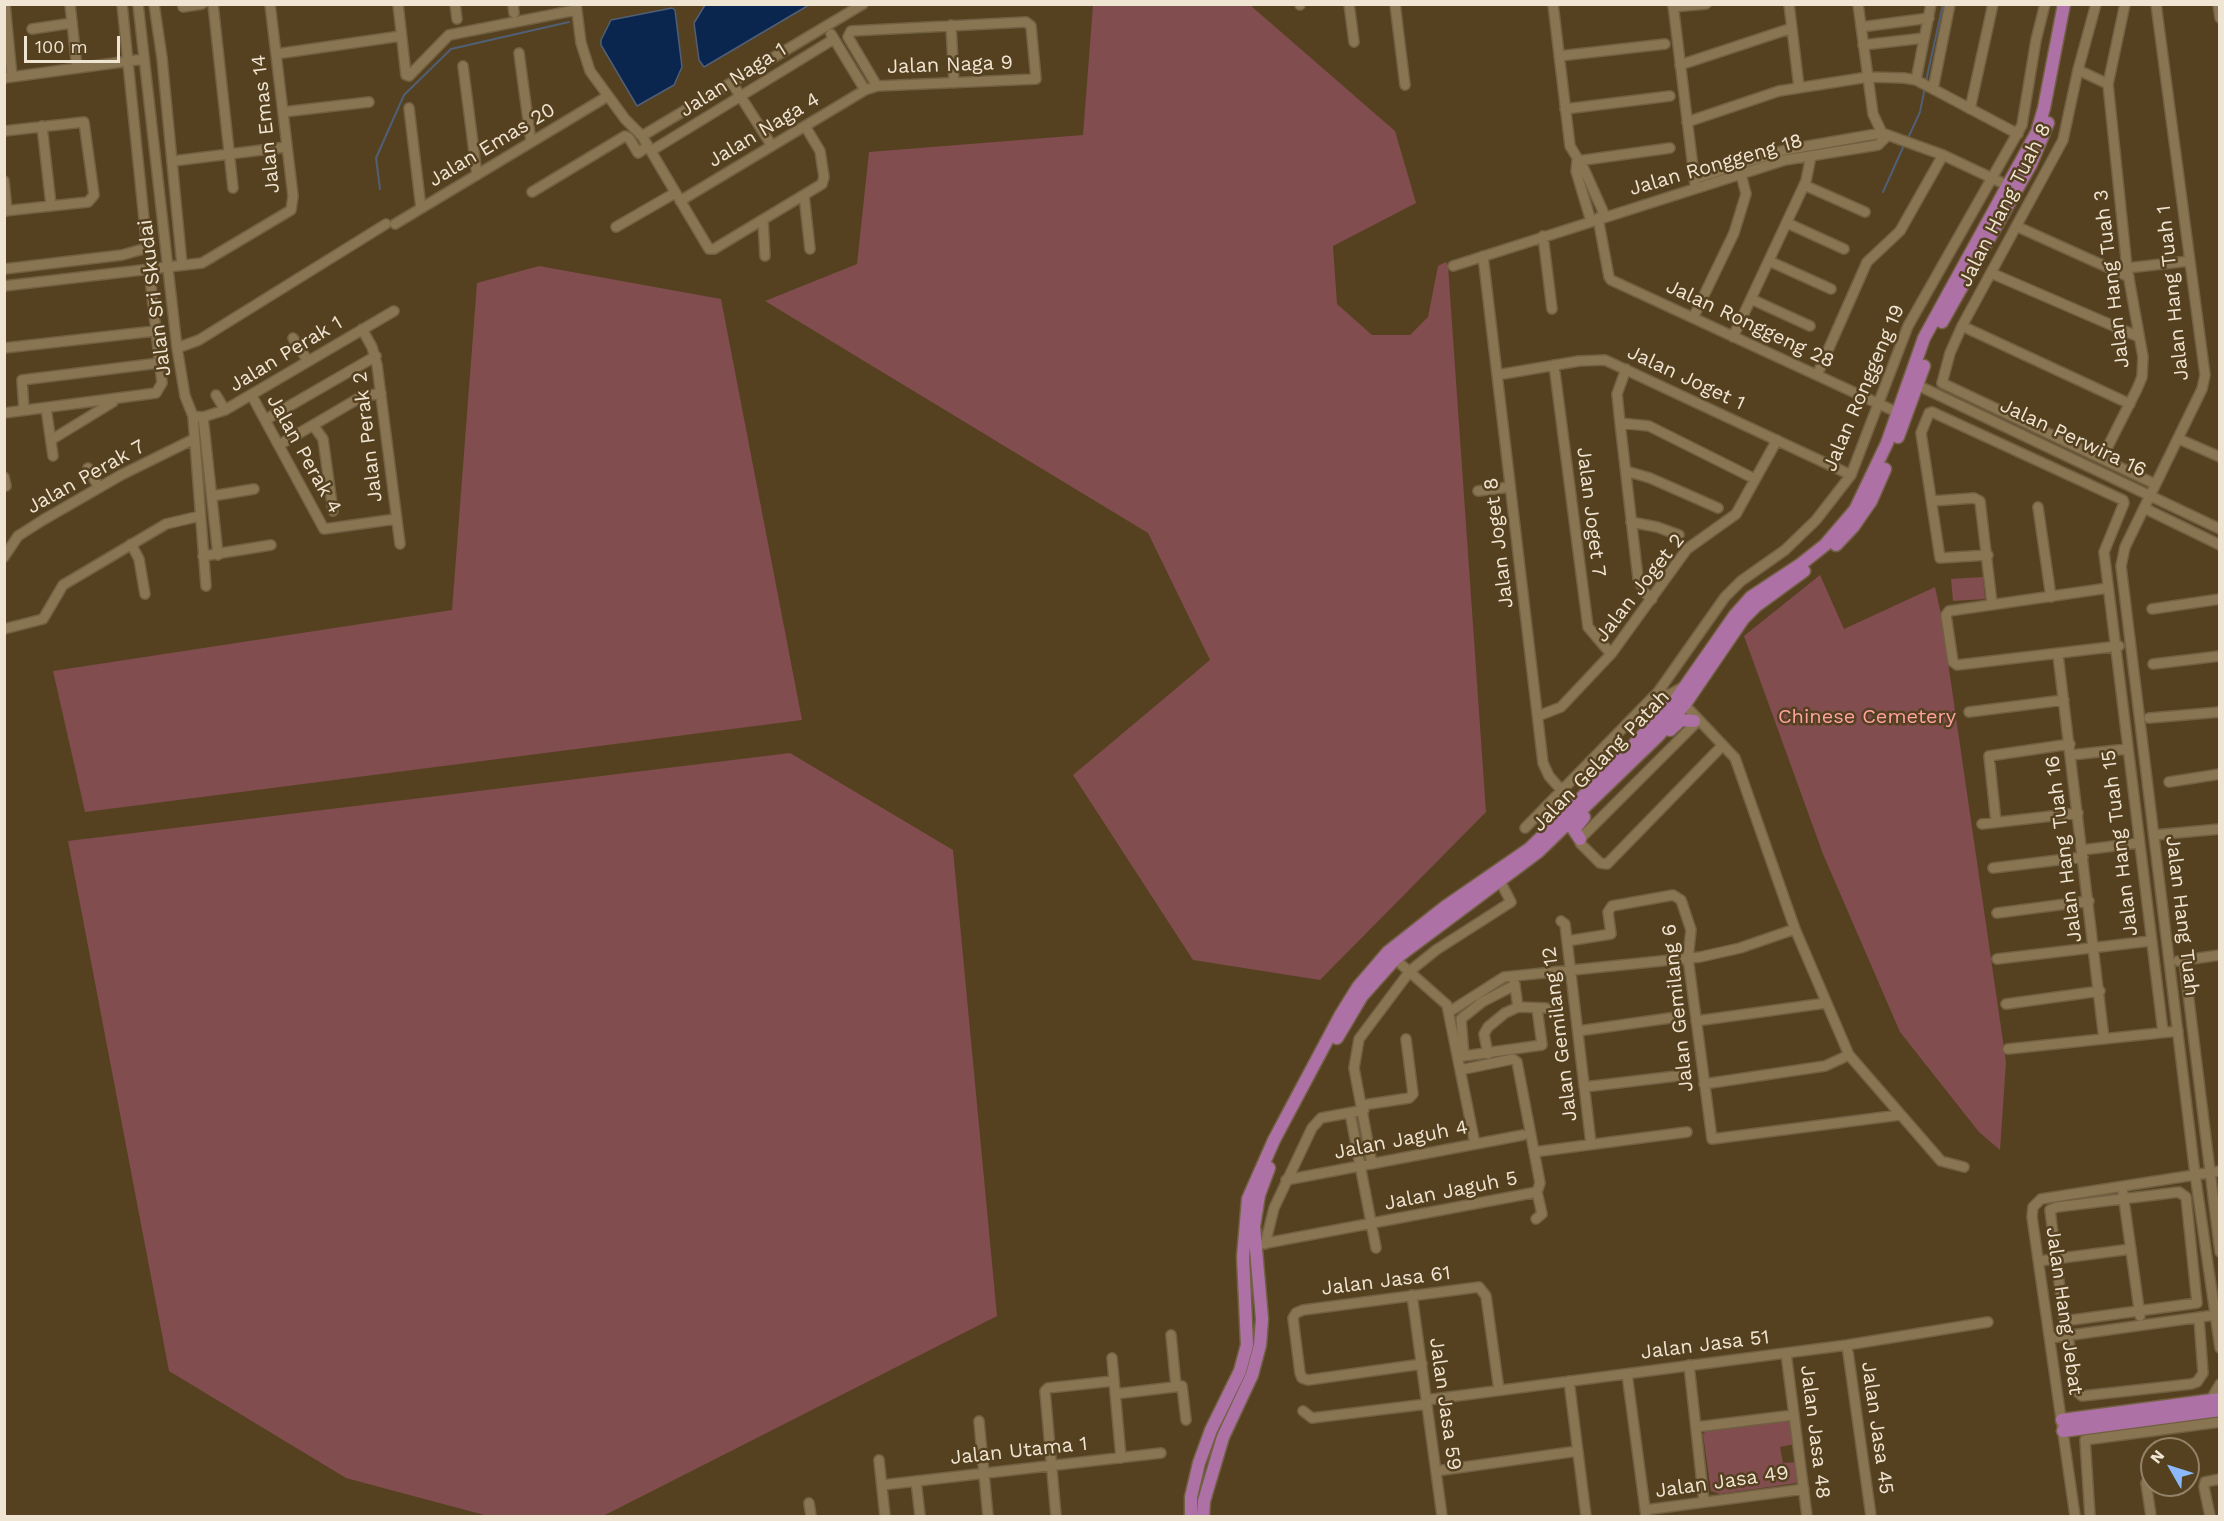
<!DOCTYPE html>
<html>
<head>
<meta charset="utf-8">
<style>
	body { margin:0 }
	#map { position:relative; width:2224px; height:1521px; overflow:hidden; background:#554120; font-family:"Work Sans",sans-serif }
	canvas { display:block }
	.frame { position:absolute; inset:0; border:6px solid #f0e4d2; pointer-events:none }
	.north { position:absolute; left:2140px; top:1437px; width:60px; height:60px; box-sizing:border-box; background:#554120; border:2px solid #938267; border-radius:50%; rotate:309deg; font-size:16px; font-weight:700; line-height:24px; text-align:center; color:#f0e4d2 }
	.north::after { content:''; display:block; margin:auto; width:21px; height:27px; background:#8cb9fc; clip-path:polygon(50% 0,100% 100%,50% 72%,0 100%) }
	.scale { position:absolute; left:24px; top:36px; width:96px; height:27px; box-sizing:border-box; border:3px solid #f0e4d2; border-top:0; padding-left:8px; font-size:18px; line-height:21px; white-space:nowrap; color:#f0e4d2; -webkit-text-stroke:4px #554120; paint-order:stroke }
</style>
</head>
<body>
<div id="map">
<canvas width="2224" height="1521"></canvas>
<div class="frame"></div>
<div class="north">N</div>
<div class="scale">100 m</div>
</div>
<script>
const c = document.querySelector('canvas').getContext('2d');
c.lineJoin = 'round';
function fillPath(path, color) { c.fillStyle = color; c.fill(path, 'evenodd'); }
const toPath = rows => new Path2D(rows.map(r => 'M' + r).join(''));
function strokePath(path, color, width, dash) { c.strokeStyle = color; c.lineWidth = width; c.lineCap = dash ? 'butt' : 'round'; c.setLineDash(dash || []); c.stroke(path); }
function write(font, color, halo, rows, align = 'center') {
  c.font = font + ' "Work Sans",sans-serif'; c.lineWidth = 5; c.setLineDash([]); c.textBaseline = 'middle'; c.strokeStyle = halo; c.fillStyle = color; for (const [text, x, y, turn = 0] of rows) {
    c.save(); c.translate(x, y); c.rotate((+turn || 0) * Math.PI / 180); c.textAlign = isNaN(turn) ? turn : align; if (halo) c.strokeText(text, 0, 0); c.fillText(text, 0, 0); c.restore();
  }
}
const green = toPath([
	[1093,5,1250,5,1395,131,1416,203,1333,246,1337,304,1372,335,1410,335,1428,317,1438,266,1446,262,1448,266,1486,812,1320,980,1193,960,1073,775,1210,660,1148,533,765,301,857,264,869,152,1083,135],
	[539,266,721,299,802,720,85,812,53,671,452,610,477,283],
	[1820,575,1844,629,1935,587,1941,614,2006,1062,2000,1150,1979,1132,1900,1032,1823,854,1744,636],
	[1983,577,1985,599,1953,601,1951,579],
	[790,753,953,850,997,1316,603,1516,488,1516,346,1478,169,1371,68,841],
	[1787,1418,1792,1420,1795,1444,1780,1447,1783,1463,1799,1462,1799,1480,1796,1483,1720,1494,1711,1491,1703,1435,1706,1430]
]);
const water = toPath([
	[705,5,711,4,809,5,704,67,699,60,694,23,705,5],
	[672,8,675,10,682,67,674,85,637,106,601,45,601,40,611,20,672,8]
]);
const stream = toPath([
	[1926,81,1943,4],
	[1908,138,1920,112,1925,87],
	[380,189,376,158,404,95,451,49,569,22],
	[1883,192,1905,143]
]);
const minor = toPath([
	[5,4,12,77],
	[70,4,77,68],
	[138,4,177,348,185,396,193,416,206,586],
	[154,4,162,58,182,265],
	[213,4,233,188],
	[398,4,406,75,409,76,449,35,576,10],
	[455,4,457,19],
	[513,4,514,13],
	[576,4,581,43,590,71,625,119,642,136,709,249,714,249,822,184,824,177,820,151,805,126],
	[1349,4,1354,42],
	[1395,4,1405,85],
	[1553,4,1570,146,1584,169,1605,216],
	[1673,4,1695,184],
	[1789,4,1799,87],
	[1858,4,1873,114,1882,133,1943,155,2013,188],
	[2096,4,2078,70,2063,140,1962,326,1950,353,1942,383,2155,484],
	[2156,4,2205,375,2202,389,2125,547,2121,566,2195,1174,2220,1348],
	[2218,4,2220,18],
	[1300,5,1300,4],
	[183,7,202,4],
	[1673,7,1706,4],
	[951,25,954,83],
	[1861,27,1929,18],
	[32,29,72,23],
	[831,34,865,90],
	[1863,45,1924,38],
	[519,53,531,142],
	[276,54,401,36],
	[1559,56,1665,44],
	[1680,65,1792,28],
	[463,66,477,175],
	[2078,70,2108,84],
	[4,78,144,59],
	[1916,80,1931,4],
	[732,83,772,146],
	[1933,89,1950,4],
	[409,108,421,208],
	[1565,109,1670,96],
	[1970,109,1993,4],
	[283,112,369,102],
	[1687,122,1779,91,1868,77,1904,78,1916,80,2018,134],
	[42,126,51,205],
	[4,131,84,122,94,195,88,202,4,211],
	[642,136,863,4],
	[651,151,834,39],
	[173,161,286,147],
	[1577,161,1670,148],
	[1577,161,1576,171,1591,221],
	[1694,179,1785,150,1882,133],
	[4,181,7,211],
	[1804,185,1865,212],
	[532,192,625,136,629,138,638,153,648,146],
	[804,195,810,249],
	[680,201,865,90,877,86,1036,79,1031,26,1026,22,851,31,848,37,877,86],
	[1598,218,1609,277,1611,280,1903,415],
	[763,220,765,256],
	[1787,223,1844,249],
	[395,224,608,96],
	[616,227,675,193],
	[2018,227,2129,277],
	[1543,236,1552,309],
	[1483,256,1543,763,1549,776,1577,808],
	[1769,261,1831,289],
	[1453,266,1785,160,1878,145,1888,135],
	[2127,268,2189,261],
	[4,269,122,255,147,248,122,4],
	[1991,273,2139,337],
	[4,286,202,263,291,210,293,196,270,4],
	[1751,299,1810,326],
	[1693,318,1734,233,1746,194,1741,174],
	[1962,326,2130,404],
	[362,329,372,347,377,365,400,544],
	[1733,337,1806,181,1811,156],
	[293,338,308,361],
	[4,348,155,331],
	[177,348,199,340,386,224],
	[1554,365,1588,627,1611,654],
	[1626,369,1617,394,1620,423,1638,578,1644,592,1652,599],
	[1497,375,1579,361,1605,360,1851,475],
	[1817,375,1867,262,1900,231,1943,155],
	[1913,383,2220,529],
	[216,395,225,410],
	[252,396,324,529,396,519],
	[46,408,53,456],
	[24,410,22,380,159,363],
	[4,413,156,393,162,383,149,269],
	[193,416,203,417,225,410,394,311],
	[203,417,218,555],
	[265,420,376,356],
	[1620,423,1649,426,1755,479],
	[313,425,323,439,333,511],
	[2179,439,2220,457],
	[51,440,113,402],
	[279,445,361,397,381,393],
	[2102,458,2137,389,2142,377,2143,357,2127,268,2108,84,2125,4],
	[88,468,99,488],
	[1626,471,1650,478,1718,508],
	[4,477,6,486],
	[1478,491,1510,487],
	[212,496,254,489],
	[1932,501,1974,498,1980,501,1992,604],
	[2038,507,2051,597],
	[2144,508,2220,545],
	[1631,522,1657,527,1679,535],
	[131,544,139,559,145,594],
	[1988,555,1940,558,1921,433,1929,413,1932,412,2123,500,2124,503,2104,552,2163,1032],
	[203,556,271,545],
	[4,557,18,536,43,520,121,475,194,439],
	[2108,588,1949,611,1946,615,1953,662,1957,665,2119,646],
	[2152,609,2220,599],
	[4,629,43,619,63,585,166,524,200,516],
	[2058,655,2104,1039],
	[2153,664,2220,656],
	[1658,692,1669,695,1683,687],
	[1681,701,1735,758,1795,929,1849,1055,1941,1161,1964,1167],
	[1969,712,2064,700],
	[1538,716,1561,707,1611,654,1687,549,1736,514,1777,440],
	[2149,718,2220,712],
	[1696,723,1580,839,1580,843,1600,863,1607,864,1723,745],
	[2071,755,2127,749],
	[2169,782,2220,774],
	[1996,822,1989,756,2070,744],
	[1982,824,2078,813],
	[1525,828,1658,692,1725,597,1741,581,1785,550,1816,520,1851,475,1908,326,2022,125,2036,40,2045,4],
	[2154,835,2220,829],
	[2082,850,2138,843],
	[1993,868,2083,857],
	[1997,913,2089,901],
	[1561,921,1565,924,1591,1144],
	[1567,941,1611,934,1608,912,1612,906,1673,895,1681,900,1691,930,1688,958,1712,1139,1900,1115],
	[1395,959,1447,1005,1475,1144],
	[1997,959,2150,941],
	[2184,960,2220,1252],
	[2178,961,2220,955],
	[1514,979,1518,1007],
	[1515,985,1482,1002,1461,1019,1464,1056,1542,1045,1537,1008],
	[2006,1004,2100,991],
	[1449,1012,1504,977,1700,957,1740,948,1795,929],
	[1696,1021,1826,1003],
	[1578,1031,1677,1017],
	[2008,1049,2178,1031],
	[1488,1054,1484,1034,1488,1027,1505,1013,1518,1007,1546,1008],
	[1460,1070,1513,1059,1517,1062,1540,1183,1537,1192],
	[1704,1084,1825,1066,1849,1055],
	[1584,1087,1685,1075],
	[1363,1105,1409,1098,1413,1094,1406,1039],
	[1350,1113,1376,1248],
	[1534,1152,1687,1132],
	[1372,1164,1354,1068,1359,1039,1410,971,1436,950,1511,902,1500,881],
	[1286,1180,1523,1135],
	[2179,1192,2186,1197,2197,1303,2064,1321,2050,1210,2057,1207,2179,1192],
	[2123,1193,2140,1316],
	[1536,1219,1542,1214,1537,1192],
	[1265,1244,1274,1208,1312,1128,1321,1118,1364,1110],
	[1256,1245,1537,1192],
	[2039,1261,2131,1249],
	[1412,1295,1442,1516],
	[1171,1335,1176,1386],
	[2068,1335,2075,1390,2082,1396,2191,1384,2197,1382,2203,1373,2199,1318],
	[2050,1338,2215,1315],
	[1847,1345,1871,1516],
	[1786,1353,1807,1516],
	[1112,1358,1121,1458],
	[1422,1364,1308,1380,1302,1378,1300,1373,1293,1318,1296,1313,1303,1310,1479,1287,1486,1296,1499,1390],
	[1689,1365,1704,1502],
	[1627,1374,1646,1516],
	[1569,1381,1586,1516],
	[1115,1394,1182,1386,1186,1420],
	[1426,1400,1847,1345,1988,1322],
	[2210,1401,2220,1384],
	[1303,1411,1312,1418,1427,1404],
	[979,1421,988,1516],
	[1696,1427,1794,1415],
	[879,1460,885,1516],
	[1436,1471,1578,1451],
	[916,1481,920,1516],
	[2146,1483,2151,1516],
	[882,1485,1161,1453],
	[809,1503,811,1516],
	[1645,1510,1804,1489],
	[1056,1516,1045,1391,1048,1388,1113,1381],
	[2075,1516,2032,1217,2033,1207,2041,1199,2220,1171],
	[2090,1516,2085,1440,2220,1422],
	[2210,1516,2204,1487,2205,1482,2220,1479]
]);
const major = toPath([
	[1942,322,2031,164,2048,123],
	[1898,437,1924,366],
	[1836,545,1853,527,1871,501,1885,469],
	[1670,730,1681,720,1694,721],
	[1580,839,1574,830,1584,817],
	[1337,1038,1362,996,1395,959,1538,852,1659,735,1685,704,1743,619,1756,606,1804,571],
	[2062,1420,2220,1399],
	[2063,1431,2220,1410],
	[1191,1516,1191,1497,1199,1463,1211,1430,1240,1371,1247,1345,1243,1257,1248,1199,1274,1140,1340,1016,1358,987,1388,952,1445,907,1529,849,1613,767,1677,698,1735,615,1751,597,1801,564,1825,545,1855,510,1887,443,1924,338,2037,132,2044,108,2064,4],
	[1203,1516,1204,1501,1223,1437,1252,1375,1260,1345,1262,1319,1254,1226,1259,1195,1269,1168]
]);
const streetNames = [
	["Jalan Naga 9",950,65,-2],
	["Jalan Naga 1",733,80,-32],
	["Jalan Emas 14",266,124,-96],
	["Jalan Naga 4",764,130,-31],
	["Jalan Emas 20",492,145,-31],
	["Jalan Ronggeng 18",1716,165,-16],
	["Jalan Hang Tuah 8",2005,205,-63],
	["Jalan Hang Tuah 3",2112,279,-97],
	["Jalan Hang Tuah 1",2173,293,-96],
	["Jalan Sri Skudai",155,298,-97],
	["Jalan Ronggeng 28",1750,324,25],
	["Jalan Perak 1",286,354,-31],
	["Jalan Joget 1",1686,378,25],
	["Jalan Ronggeng 19",1864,388,-67],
	["Jalan Perak 2",368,437,-97],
	["Jalan Perwira 16",2073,438,25],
	["Jalan Perak 4",304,454,61],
	["Jalan Perak 7",86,477,-29],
	["Jalan Joget 7",1591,512,83],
	["Jalan Joget 8",1499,543,-97],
	["Jalan Joget 2",1640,588,-52],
	["Jalan Gelang Patah",1601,761,-46],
	["Jalan Hang Tuah 15",2120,843,-97],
	["Jalan Hang Tuah 16",2064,849,-97],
	["Jalan Hang Tuah",2182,916,83],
	["Jalan Gemilang 6",1678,1008,-96],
	["Jalan Gemilang 12",1560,1034,-97],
	["Jalan Jaguh 4",1401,1140,-11],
	["Jalan Jaguh 5",1451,1191,-11],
	["Jalan Jasa 61",1386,1281,-7],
	["Jalan Hang Jebat",2064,1311,82],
	["Jalan Jasa 51",1705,1345,-7],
	["Jalan Jasa 59",1445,1404,82],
	["Jalan Jasa 45",1877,1428,82],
	["Jalan Jasa 48",1815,1432,83],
	["Jalan Utama 1",1019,1451,-6],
	["Jalan Jasa 49",1722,1482,-8]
];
const parkNames = [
	["Chinese Cemetery",1867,717]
];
fillPath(green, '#814d4f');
fillPath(water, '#0b264e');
strokePath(water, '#505f76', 1.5);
strokePath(stream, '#505f76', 2);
strokePath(minor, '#716042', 12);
strokePath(major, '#716042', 15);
strokePath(minor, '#8a7553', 9);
strokePath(major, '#ad71a6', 12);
write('20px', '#f0e4d2', '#554120', streetNames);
write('20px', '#ffa2a4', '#554120', parkNames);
</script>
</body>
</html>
